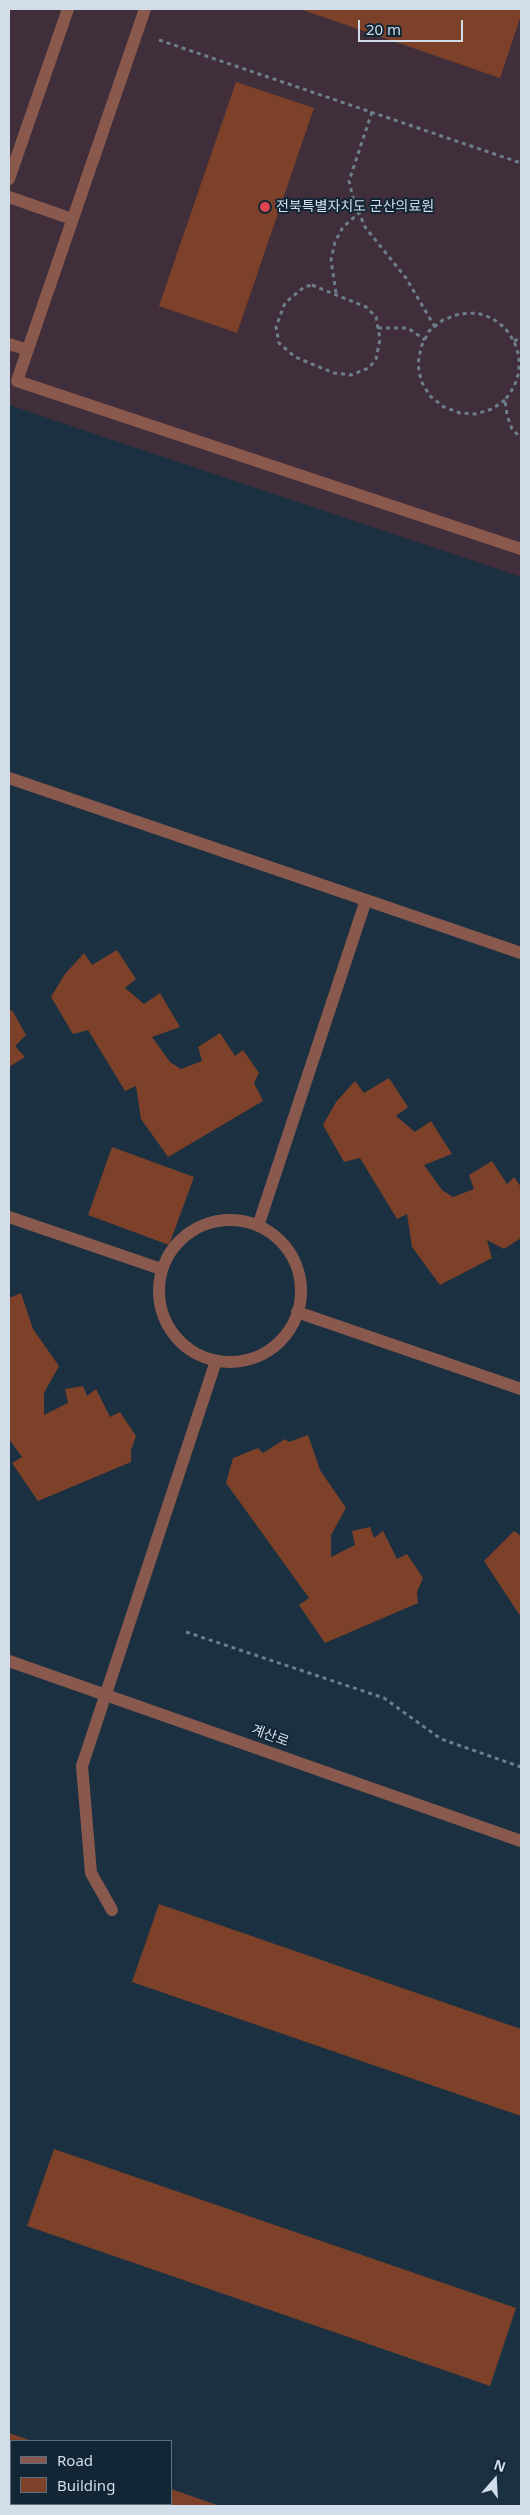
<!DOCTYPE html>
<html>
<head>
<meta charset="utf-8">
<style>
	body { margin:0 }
	#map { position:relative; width:530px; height:2515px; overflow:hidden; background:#1b3041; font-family:"Noto Sans",sans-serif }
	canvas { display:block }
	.frame { position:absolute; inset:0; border:10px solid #d1dde8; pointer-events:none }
	.legend { position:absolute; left:10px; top:2440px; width:162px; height:65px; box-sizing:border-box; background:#122636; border:1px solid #5e6f7d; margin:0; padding:6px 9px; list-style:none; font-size:15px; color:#d1dde8 }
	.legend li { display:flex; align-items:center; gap:10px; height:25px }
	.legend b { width:25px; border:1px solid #5e6f7d }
	.north { position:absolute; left:470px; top:2455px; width:50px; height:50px; -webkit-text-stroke:4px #122636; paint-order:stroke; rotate:19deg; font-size:14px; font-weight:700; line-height:20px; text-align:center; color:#d1dde8 }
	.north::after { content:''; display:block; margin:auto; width:18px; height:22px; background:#d1dde8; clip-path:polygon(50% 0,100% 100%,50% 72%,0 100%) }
	.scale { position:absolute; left:358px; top:20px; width:105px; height:22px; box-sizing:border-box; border:2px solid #d1dde8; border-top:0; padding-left:6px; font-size:15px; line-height:18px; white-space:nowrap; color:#d1dde8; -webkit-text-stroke:4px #122636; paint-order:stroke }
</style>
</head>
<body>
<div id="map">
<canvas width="530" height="2515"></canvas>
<div class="frame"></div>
<ul class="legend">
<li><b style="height:6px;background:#8a594d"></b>Road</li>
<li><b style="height:14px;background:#7c4128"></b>Building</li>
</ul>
<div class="north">N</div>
<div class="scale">20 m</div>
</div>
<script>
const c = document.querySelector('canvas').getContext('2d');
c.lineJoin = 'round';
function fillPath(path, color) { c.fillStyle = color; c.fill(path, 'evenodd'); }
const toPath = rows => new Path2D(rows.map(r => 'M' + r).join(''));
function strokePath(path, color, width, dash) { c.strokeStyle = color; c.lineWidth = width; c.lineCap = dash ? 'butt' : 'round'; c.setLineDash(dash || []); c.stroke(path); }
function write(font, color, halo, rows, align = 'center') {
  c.font = font + ' "Noto Sans","Noto Sans KR",sans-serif'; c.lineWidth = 4; c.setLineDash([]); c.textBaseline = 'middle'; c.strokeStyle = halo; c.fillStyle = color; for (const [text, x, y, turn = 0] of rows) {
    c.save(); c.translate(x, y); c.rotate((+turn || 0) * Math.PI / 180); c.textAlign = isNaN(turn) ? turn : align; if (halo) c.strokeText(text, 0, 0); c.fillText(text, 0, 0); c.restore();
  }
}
const medical = toPath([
	[9,9,521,9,521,577,9,405]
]);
const building = toPath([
	[300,9,521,9,521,15,500,78],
	[236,82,314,108,237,333,159,306],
	[117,950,136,979,125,988,144,1004,160,993,180,1027,152,1037,170,1062,181,1069,202,1061,198,1047,220,1033,235,1056,243,1050,259,1073,254,1083,263,1101,168,1157,141,1119,136,1086,125,1091,88,1030,73,1034,51,997,65,974,84,953,92,965],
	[12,1010,26,1035,15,1046,25,1057,9,1067,9,1011],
	[389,1078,408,1107,396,1116,415,1132,431,1121,452,1154,424,1165,442,1190,453,1197,474,1189,469,1175,492,1161,507,1184,514,1177,521,1187,521,1238,504,1249,487,1240,492,1258,440,1285,412,1247,407,1214,397,1219,360,1158,344,1162,323,1125,336,1102,355,1081,364,1093],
	[112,1147,194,1177,169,1245,88,1215],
	[21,1293,33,1329,59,1366,44,1393,44,1415,68,1403,65,1389,83,1386,87,1396,96,1389,110,1417,120,1412,136,1436,131,1450,131,1462,38,1501,12,1463,22,1457,9,1439,9,1298],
	[308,1435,320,1470,346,1508,331,1535,331,1557,355,1545,352,1531,370,1527,374,1538,383,1531,397,1559,407,1554,423,1578,417,1592,418,1603,325,1643,299,1605,309,1598,226,1483,233,1458,258,1448,263,1453,285,1439,289,1442],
	[514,1531,521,1536,521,1617,484,1561],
	[159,1904,521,2029,521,2116,132,1982],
	[54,2149,516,2308,490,2386,27,2226],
	[9,2433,32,2441,11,2441,11,2504,171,2504,171,2489,220,2506,9,2506]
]);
const path = toPath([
	[159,40,521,163],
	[372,112,349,181,353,198,365,227,406,278,435,327],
	[312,285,366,307,376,317,380,339,376,359,369,368,351,375,334,373,295,357,279,343,276,327,285,303,304,287,312,285],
	[336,293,331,260,335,242,343,227,359,213],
	[378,328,408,328,425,340],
	[514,341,521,338],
	[505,400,492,409,476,414,460,413,444,407,430,396,421,381,418,364,421,347,429,331,443,320,459,314,477,313,492,318,505,328,514,341,519,356,519,372,514,387,505,400,507,415,512,429,521,438],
	[186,1632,384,1698,441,1739,521,1767]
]);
const service = toPath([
	[145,9,17,381,521,549],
	[9,179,68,9],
	[9,197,72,219],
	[9,344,28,350],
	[9,1217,161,1269],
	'159 1291a71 71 0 1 1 142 0a71 71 0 1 1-142 0Z',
	[258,1226,366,900],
	[297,1312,521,1389],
	[112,1910,91,1873,82,1766,216,1361]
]);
const minor = toPath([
	[9,778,521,953],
	[9,1661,521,1841]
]);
const markers = [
	[265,207,6,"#e0444e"]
];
const poiNames = [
	["전북특별자치도 군산의료원",276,207]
];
const streetNames = [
	["계산로",270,1736,20]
];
fillPath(medical, '#402f3a');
fillPath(building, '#7c4128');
strokePath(path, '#6d7e8c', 3, [4, 4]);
strokePath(service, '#8a594d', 12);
strokePath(minor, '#8a594d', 12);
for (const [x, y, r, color] of markers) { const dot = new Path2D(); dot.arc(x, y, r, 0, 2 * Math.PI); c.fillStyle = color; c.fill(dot); strokePath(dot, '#122636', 2); }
write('14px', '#d1dde8', '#122636', poiNames, 'left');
write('14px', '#d1dde8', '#122636', streetNames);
</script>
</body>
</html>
